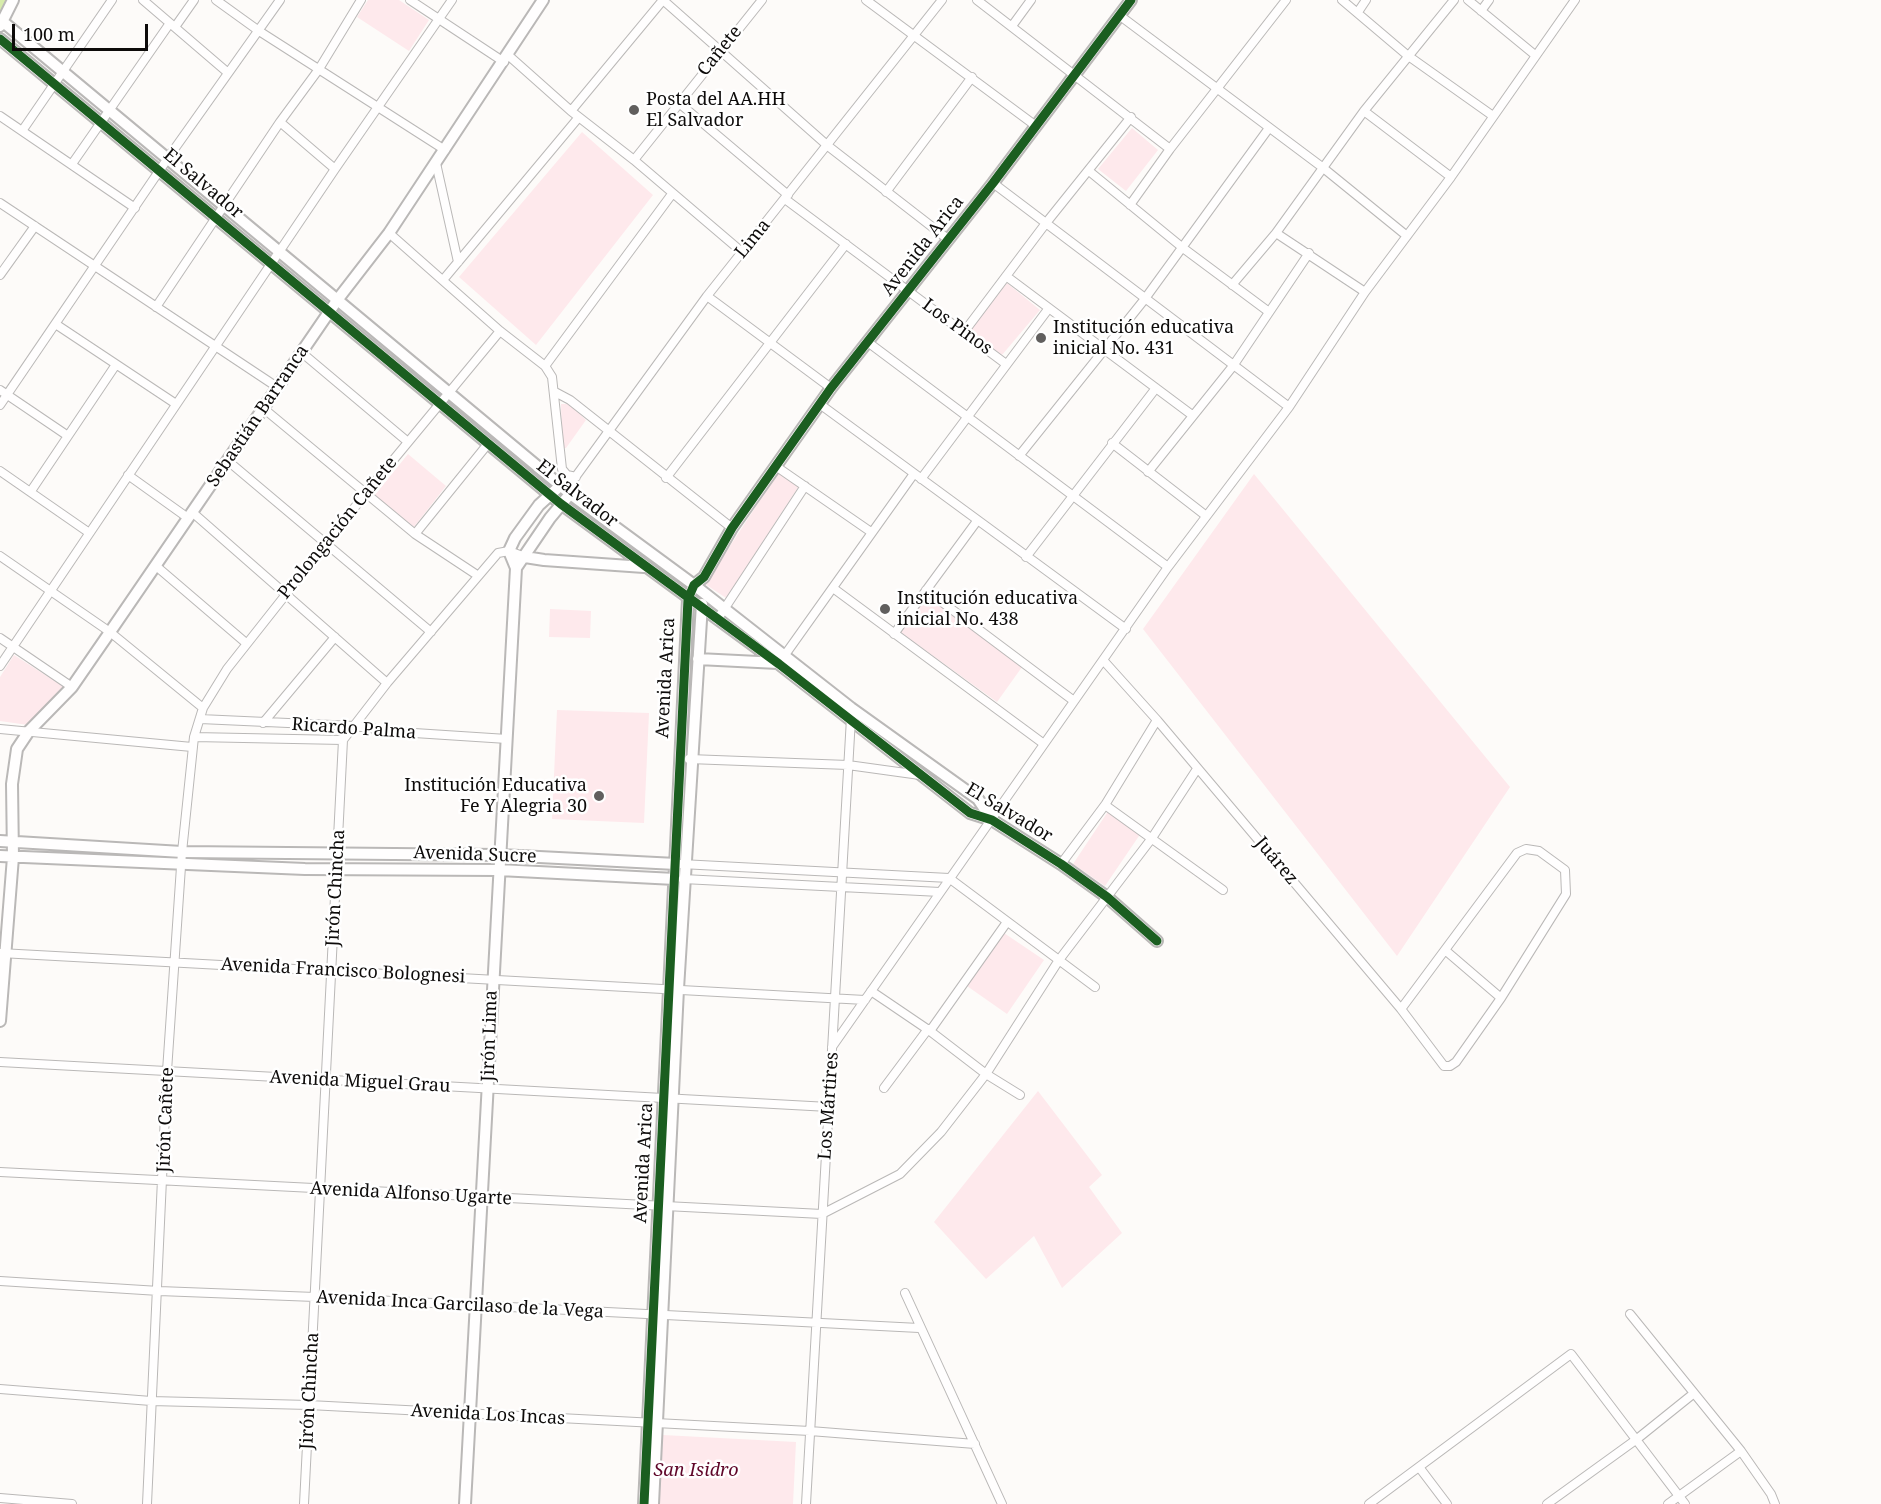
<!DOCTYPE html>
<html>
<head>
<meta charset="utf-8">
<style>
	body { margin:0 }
	#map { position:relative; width:1881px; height:1504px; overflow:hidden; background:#fdfbf9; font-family:"Noto Serif",serif }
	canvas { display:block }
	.scale { position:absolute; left:12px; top:24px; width:136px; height:27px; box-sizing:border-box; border:3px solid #0d0b0a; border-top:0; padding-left:8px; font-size:18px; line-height:21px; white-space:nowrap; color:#0d0b0a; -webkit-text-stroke:4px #fff; paint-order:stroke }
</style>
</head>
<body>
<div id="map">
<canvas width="1881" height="1504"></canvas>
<div class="scale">100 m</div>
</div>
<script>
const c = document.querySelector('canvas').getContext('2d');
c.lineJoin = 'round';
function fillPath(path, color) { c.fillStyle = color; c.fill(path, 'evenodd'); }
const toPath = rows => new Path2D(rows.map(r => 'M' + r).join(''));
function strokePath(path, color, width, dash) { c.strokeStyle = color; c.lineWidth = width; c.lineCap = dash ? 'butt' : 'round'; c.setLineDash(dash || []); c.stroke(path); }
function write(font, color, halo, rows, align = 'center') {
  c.font = font + ' "Noto Serif",serif'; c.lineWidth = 5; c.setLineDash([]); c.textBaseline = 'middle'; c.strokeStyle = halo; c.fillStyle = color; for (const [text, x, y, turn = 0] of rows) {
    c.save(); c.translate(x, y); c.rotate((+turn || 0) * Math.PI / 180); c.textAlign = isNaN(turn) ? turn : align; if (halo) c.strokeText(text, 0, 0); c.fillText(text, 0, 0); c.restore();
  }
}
const green = toPath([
	[368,0,399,0,429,20,409,51,357,17],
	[1132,128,1158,150,1126,191,1098,169],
	[582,132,653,195,536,345,459,277],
	[1007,283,1040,310,1002,355,969,332],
	[561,404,569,404,586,420,566,448,562,448],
	[408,454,446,486,414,527,375,495],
	[778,473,799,486,726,598,705,584],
	[1254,474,1510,787,1397,956,1143,629],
	[926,596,1022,667,997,702,900,632],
	[550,609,591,611,590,638,549,637],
	[14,655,64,687,42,714,28,725,0,721,0,677],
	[557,710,649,713,644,823,552,819],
	[1109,810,1141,833,1105,886,1073,864],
	[1004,933,1044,960,1007,1014,967,986],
	[1038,1091,1102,1175,1089,1187,1122,1233,1062,1288,1034,1236,986,1279,934,1222],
	[663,1435,796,1442,793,1504,658,1504]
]);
const canal = toPath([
	[0,8,4,0]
]);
const street = toPath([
	[143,0,227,72],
	[216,0,259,31,445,150],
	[410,0,504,62],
	[663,0,828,146,949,240],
	[866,0,1036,126],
	[977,0,1170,149],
	[1342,0,1407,55,1493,116],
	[1468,0,1535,55],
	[1481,11,1489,0],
	[1358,12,1366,0],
	[1119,15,1322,167,1407,236],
	[1012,26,1031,0],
	[175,27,194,0],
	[508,55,571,111,634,160,742,252],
	[679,103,788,195],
	[571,111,663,0],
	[1364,111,1451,177],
	[0,116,135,208],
	[280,122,335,169],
	[22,131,112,0],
	[634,160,762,0],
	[436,163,458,262],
	[72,164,170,23],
	[1089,171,1183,248,1269,312],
	[993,183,1289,407],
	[886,192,972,77],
	[785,199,1006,364],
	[0,203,277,387],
	[1130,205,1170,149,1286,0],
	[389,233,500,331,545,366,552,377,562,469,567,475,576,477],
	[1276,233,1365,292],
	[0,275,35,226],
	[1006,276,1192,415],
	[443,280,579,117],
	[1232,285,1276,233,1364,111,1454,0],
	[707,296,831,388],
	[156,307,280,122,319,69,361,0],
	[57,325,176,404],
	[964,332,1046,223,1131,117],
	[869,343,1168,567],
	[301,352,408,442],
	[545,366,672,194],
	[0,390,68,436],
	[555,392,570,400,732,528],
	[0,405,168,158,280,0],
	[821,405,1126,629],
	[263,408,415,534,477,575],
	[1112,443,1205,515],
	[1019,456,1144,300,1269,128],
	[228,461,431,632],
	[777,467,871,532],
	[0,471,88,532],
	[1148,472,1233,366,1309,253],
	[128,475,188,518],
	[666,478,846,244],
	[921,479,1049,308],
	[571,483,707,296,942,0],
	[31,491,115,366],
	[192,512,387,683],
	[415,534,487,445],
	[0,556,110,632,203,708],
	[1026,557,1156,388],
	[156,566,246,643],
	[833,588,1044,744],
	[926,590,1074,701],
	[717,620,805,486],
	[894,634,977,521],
	[0,638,72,687],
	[782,659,913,475],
	[1103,660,1157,720,1401,1009,1444,1066,1450,1066,1456,1062,1501,998,1566,894,1565,870,1539,851,1526,849,1517,853,1401,1009],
	[0,666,335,169,452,0],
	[200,719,354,726,399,732,507,739],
	[263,723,335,637],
	[0,729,192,747],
	[194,737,343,740],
	[343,740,387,683,498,553,509,551,525,557],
	[689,759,848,765,920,775],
	[1105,805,1223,890],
	[681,864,949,878,1095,987],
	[1061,864,1105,805,1157,720],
	[683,879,940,892],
	[1445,950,1501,998],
	[0,953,865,1000],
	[871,991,930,1031,986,1074,1020,1095],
	[930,1031,1007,922],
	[832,1047,1168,567,1289,407,1365,292,1451,177,1575,0],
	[0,1062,829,1107],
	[884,1088,928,1029],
	[0,1172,822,1214,900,1174,941,1132,986,1074,1059,960,1152,838,1197,769],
	[0,1281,159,1291,315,1297,919,1328],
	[905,1293,1002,1504],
	[1630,1314,1741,1451,1771,1494,1775,1504],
	[0,1389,151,1401,309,1405,810,1431,975,1444],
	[1419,1467,1447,1504],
	[0,1498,72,1504],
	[147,1504,167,1071,182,852,194,737,203,708,227,669,366,493,500,331],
	[304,1504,343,740],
	[806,1504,851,718],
	[1369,1504,1571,1354,1685,1504],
	[1547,1504,1637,1439,1693,1394],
	[1668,1504,1741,1451]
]);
const secondary = toPath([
	[2,21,573,496,694,585,851,708,978,799,992,820],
	[0,26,13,0],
	[0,39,561,504,779,664,970,813,992,820,1061,864,1107,897,1157,941],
	[525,557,544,560,644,567],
	[698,659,778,663],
	[0,841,182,852,500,855,676,864],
	[0,856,305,869,499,870,675,879],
	[0,1021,13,857,12,784,17,749,29,731,72,687,110,632,338,299,389,233,543,0],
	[465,1504,516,568,509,551,515,538,539,505,560,486,571,483,570,494,550,518,516,568],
	[644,1504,688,599,694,585,704,577,732,528,831,388,993,183,1131,0],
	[653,1504,678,989,702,604]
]);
const cycleway = toPath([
	[0,39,561,504,779,664,970,813,992,820,1061,864,1107,897,1157,941],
	[644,1504,688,599,694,585,704,577,732,528,831,388,993,183,1131,0]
]);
const markers = [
	[634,110,6,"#615f5e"],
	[1041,338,6,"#615f5e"],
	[885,609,6,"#615f5e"],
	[599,796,6,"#615f5e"]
];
const streetNames = [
	["Cañete",720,51,-51],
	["El Salvador",203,184,40],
	["Lima",753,239,-51],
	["Avenida Arica",923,246,-52],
	["Los Pinos",957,327,36],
	["Sebastián Barranca",258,416,-56],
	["El Salvador",577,494,38],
	["Prolongación Cañete",338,528,-51],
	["Avenida Arica",666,678,-87],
	["Ricardo Palma",354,729,4],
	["El Salvador",1009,813,31],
	["Avenida Sucre",475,855,2],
	["Juárez",1276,861,50],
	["Jirón Chincha",336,888,-87],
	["Avenida Francisco Bolognesi",343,971,3],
	["Jirón Lima",490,1036,-88],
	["Avenida Miguel Grau",360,1082,3],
	["Los Mártires",829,1106,-86],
	["Jirón Cañete",166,1120,-88],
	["Avenida Arica",644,1163,-87],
	["Avenida Alfonso Ugarte",411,1194,3],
	["Avenida Inca Garcilaso de la Vega",460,1305,3],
	["Jirón Chincha",310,1391,-87],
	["Avenida Los Incas",488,1415,3]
];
const poiNames = [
	["Posta del AA.HH",646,100],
	["El Salvador",646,121],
	["Institución educativa",1053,328],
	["inicial No. 431",1053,349],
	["Institución educativa",897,599],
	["inicial No. 438",897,620],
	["Institución Educativa",587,786,"right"],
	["Fe Y Alegria 30",587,807,"right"]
];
const parkNames = [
	["San Isidro",696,1471]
];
fillPath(green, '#fee9ec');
strokePath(canal, '#d7ecab', 9);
strokePath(street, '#bab8b7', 10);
strokePath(secondary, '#bab8b7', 14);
strokePath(street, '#fffefe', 8);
strokePath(secondary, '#fffefe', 10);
strokePath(cycleway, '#1b5e20', 9);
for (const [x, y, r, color] of markers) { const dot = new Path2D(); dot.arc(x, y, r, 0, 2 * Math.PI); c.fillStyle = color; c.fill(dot); strokePath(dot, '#fff', 2); }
write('18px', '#0d0b0a', '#fff', streetNames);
write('18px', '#0d0b0a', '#fff', poiNames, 'left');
write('italic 18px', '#5f0629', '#fff', parkNames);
</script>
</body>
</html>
